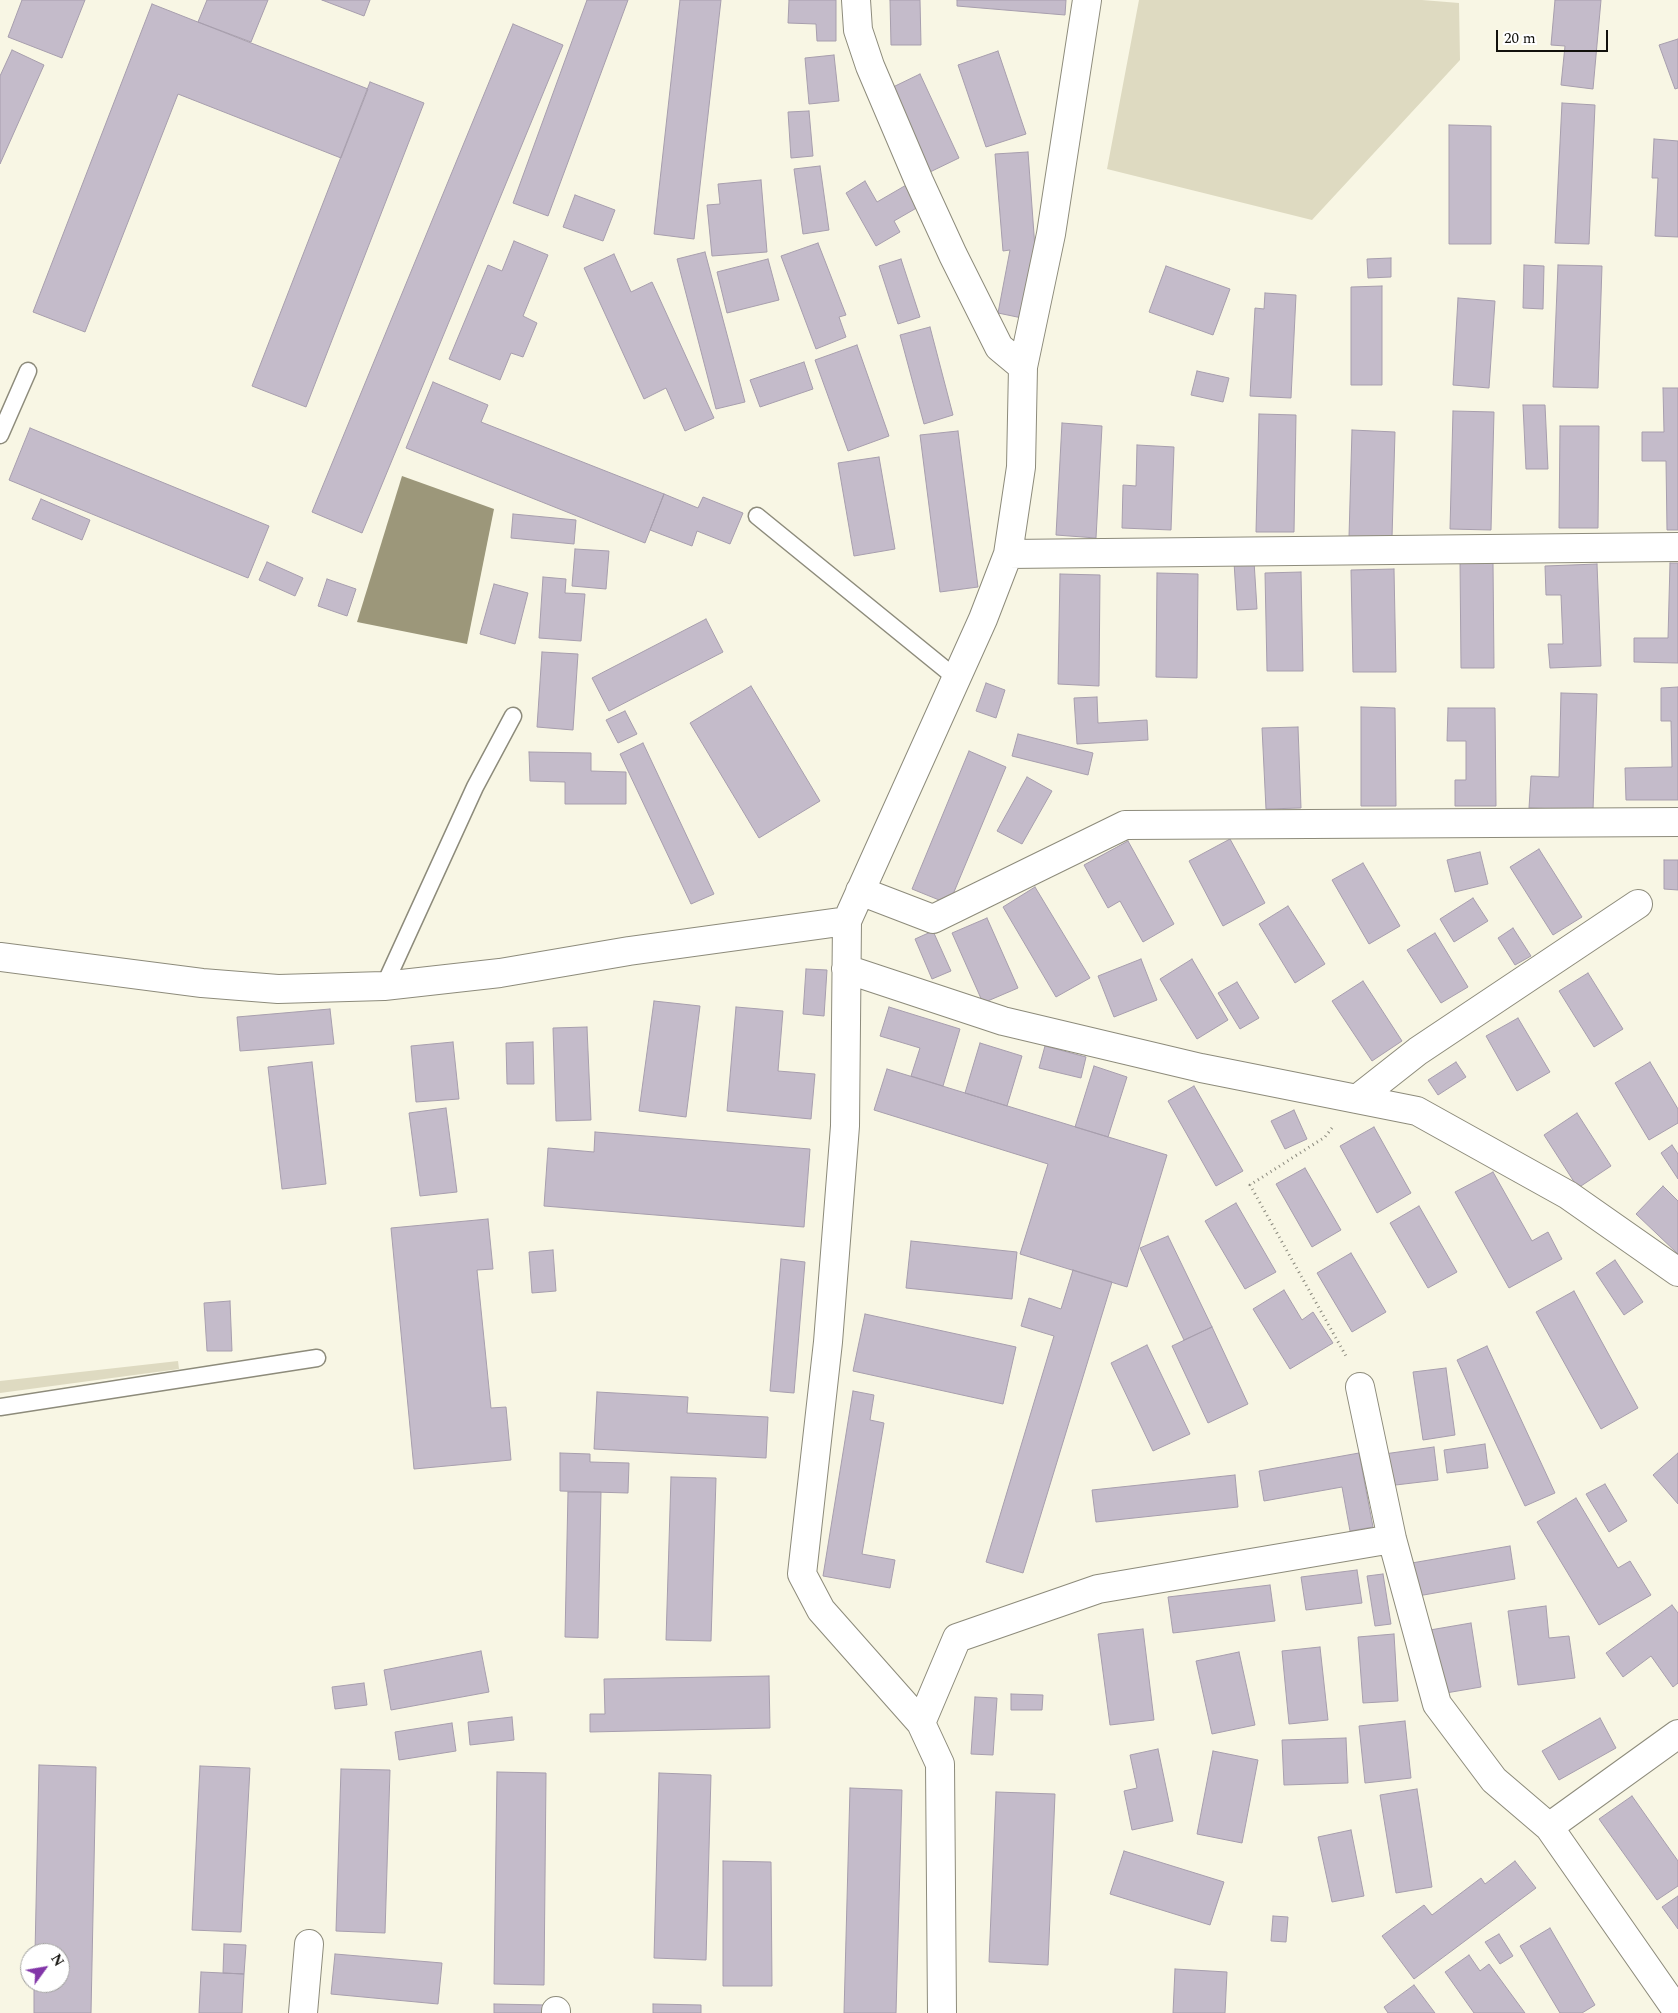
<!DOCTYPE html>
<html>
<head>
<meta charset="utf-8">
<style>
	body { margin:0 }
	#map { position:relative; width:1678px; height:2013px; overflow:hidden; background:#f8f6e4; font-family:Spectral,serif }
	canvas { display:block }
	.north { position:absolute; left:20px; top:1943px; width:50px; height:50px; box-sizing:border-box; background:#fff; border:1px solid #a0a09e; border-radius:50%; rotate:58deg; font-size:14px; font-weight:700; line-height:20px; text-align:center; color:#12110c }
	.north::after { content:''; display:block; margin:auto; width:18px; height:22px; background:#8236a8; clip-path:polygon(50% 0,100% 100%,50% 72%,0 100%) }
	.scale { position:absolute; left:1496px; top:30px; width:112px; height:22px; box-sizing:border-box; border:2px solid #12110c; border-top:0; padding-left:6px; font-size:15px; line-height:18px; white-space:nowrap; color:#12110c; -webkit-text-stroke:4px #fff; paint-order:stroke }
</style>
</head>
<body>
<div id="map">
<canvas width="1678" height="2013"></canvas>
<div class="north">N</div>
<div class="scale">20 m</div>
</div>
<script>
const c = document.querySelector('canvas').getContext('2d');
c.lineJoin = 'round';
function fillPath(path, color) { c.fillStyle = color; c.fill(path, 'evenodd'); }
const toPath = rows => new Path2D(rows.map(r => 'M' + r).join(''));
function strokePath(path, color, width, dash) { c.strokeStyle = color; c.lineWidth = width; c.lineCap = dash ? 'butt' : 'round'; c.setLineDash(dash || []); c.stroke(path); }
const green = toPath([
	[1139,0,1422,0,1459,3,1460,60,1312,220,1107,169],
	[178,1361,179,1369,0,1393,0,1381]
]);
const water = toPath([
	[402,476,494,509,467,644,357,622]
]);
const building = toPath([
	[22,0,85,0,62,58,8,37,22,0],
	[207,0,268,0,251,42,198,22,207,0],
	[322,0,370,0,364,16,322,0],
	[587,0,628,0,548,216,513,203,587,0],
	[680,0,721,0,694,239,654,234,680,0],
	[789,0,836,0,836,41,817,41,816,24,788,23,789,0],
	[890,0,920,0,921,45,891,45,890,0],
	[957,0,1066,0,1065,15,957,6,957,0],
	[1555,0,1601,0,1593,89,1561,85,1565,46,1551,45,1555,0],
	[152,4,368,89,341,158,178,94,85,332,33,312,152,4],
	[513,24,563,45,362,533,312,512,513,24],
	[1678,39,1678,88,1675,89,1659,45,1678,39],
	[12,50,44,65,0,164,0,76,12,50],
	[998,51,1026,134,986,147,958,65,998,51],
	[834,55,839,101,809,104,805,58,834,55],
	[920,74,959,158,930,172,891,88,920,74],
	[370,82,424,103,306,407,252,386,370,82],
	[1562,103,1595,105,1589,244,1555,243,1562,103],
	[809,111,813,156,791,158,788,112,809,111],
	[1449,125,1491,126,1491,244,1449,244,1449,125],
	[1654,139,1678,141,1678,237,1655,236,1658,178,1652,178,1654,139],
	[1028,152,1035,248,1022,318,998,313,1010,250,1003,251,995,154,1028,152],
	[820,166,829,230,803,234,794,169,820,166],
	[761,180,767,252,712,256,707,205,720,204,718,184,761,180],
	[865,181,877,202,908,184,920,206,894,221,900,232,876,246,846,193,865,181],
	[575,195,615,210,603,241,563,227,575,195],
	[514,241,548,255,523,316,537,323,523,357,511,353,500,380,449,359,488,265,502,271,514,241],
	[818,243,846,315,839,317,846,337,816,349,781,256,818,243],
	[705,252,745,402,716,409,677,259,705,252],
	[614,254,631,292,652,282,714,418,685,431,666,388,644,399,584,268,614,254],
	[1391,258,1391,277,1368,278,1367,259,1391,258],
	[768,259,779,300,727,313,717,272,768,259],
	[901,259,920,317,898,324,879,266,901,259],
	[1524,265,1544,266,1543,309,1523,308,1524,265],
	[1558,265,1602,266,1598,388,1553,387,1558,265],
	[1166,266,1230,289,1213,335,1149,312,1166,266],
	[1382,286,1382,385,1351,385,1351,287,1382,286],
	[1265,293,1296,295,1291,398,1250,396,1255,308,1264,309,1265,293],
	[1458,298,1495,301,1489,388,1453,385,1458,298],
	[930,327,953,415,924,424,900,335,930,327],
	[857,345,889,436,848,451,815,360,857,345],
	[804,362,813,389,760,407,750,380,804,362],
	[1197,371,1229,378,1223,402,1191,395,1197,371],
	[433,382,488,405,481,422,664,494,645,543,406,448,433,382],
	[1663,388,1678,388,1678,530,1667,530,1666,461,1642,461,1642,432,1664,432,1663,388],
	[1523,405,1545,405,1548,469,1526,469,1523,405],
	[1453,411,1494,412,1491,530,1450,529,1453,411],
	[1259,414,1296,415,1294,532,1256,532,1259,414],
	[1062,423,1102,426,1096,538,1056,535,1062,423],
	[1560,426,1599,426,1598,528,1559,528,1560,426],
	[30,428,269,526,248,578,9,480,30,428],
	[1352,430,1395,432,1392,538,1349,537,1352,430],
	[958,431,978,587,940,592,920,435,958,431],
	[1137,445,1174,447,1171,530,1122,528,1123,485,1136,486,1137,445],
	[879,457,895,549,854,556,838,463,879,457],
	[664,494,698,508,703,497,743,513,730,544,697,531,692,546,650,530,664,494],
	[41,499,90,520,82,540,32,519,41,499],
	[513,514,576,520,574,544,511,538,513,514],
	[575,549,609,551,606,589,572,586,575,549],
	[1254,561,1257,609,1237,610,1234,562,1254,561],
	[1493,561,1494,668,1461,668,1460,562,1493,561],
	[267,562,303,578,295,596,259,580,267,562],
	[1670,563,1678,563,1678,663,1634,662,1634,638,1668,638,1670,563],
	[1597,564,1601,666,1550,668,1548,644,1563,644,1561,595,1546,595,1545,566,1597,564],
	[1394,569,1396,672,1353,672,1351,570,1394,569],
	[1301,572,1303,671,1267,671,1265,573,1301,572],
	[1157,573,1198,574,1197,678,1156,677,1157,573],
	[1060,574,1100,575,1099,686,1058,684,1060,574],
	[543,577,566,579,565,593,585,594,581,641,539,638,543,577],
	[327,579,356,589,347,616,318,606,327,579],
	[494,584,528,593,515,644,480,634,494,584],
	[706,619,723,652,609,711,592,678,706,619],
	[542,652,578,654,573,730,537,727,542,652],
	[986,683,1005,690,996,718,976,711,986,683],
	[751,686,820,801,759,838,690,723,751,686],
	[1678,687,1678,800,1626,800,1625,768,1672,767,1671,721,1661,721,1661,688,1678,687],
	[1561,693,1597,694,1593,810,1529,808,1531,776,1559,777,1561,693],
	[1097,697,1098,723,1147,720,1148,740,1077,744,1074,698,1097,697],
	[1361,707,1395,708,1396,806,1361,806,1361,707],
	[1448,708,1495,708,1496,806,1455,806,1455,780,1466,780,1466,741,1447,741,1448,708],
	[625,711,637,734,618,743,606,720,625,711],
	[1298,727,1301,808,1266,809,1262,728,1298,727],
	[1018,734,1093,753,1088,775,1012,756,1018,734],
	[643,743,714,894,691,904,620,754,643,743],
	[969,751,1006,767,949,904,912,889,969,751],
	[529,752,591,753,591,771,626,772,626,804,565,804,565,782,530,781,529,752],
	[1027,777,1052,791,1022,844,997,831,1027,777],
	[1230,839,1265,903,1223,926,1189,861,1230,839],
	[1128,841,1174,924,1143,942,1120,901,1108,908,1084,865,1128,841],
	[1539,849,1582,917,1553,935,1510,867,1539,849],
	[1480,852,1488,884,1455,892,1447,860,1480,852],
	[1664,860,1678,860,1678,890,1664,889,1664,860],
	[1363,863,1400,926,1369,944,1332,880,1363,863],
	[1035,887,1090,978,1056,997,1003,907,1035,887],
	[1473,898,1488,921,1454,942,1440,919,1473,898],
	[1288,906,1325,964,1295,983,1259,924,1288,906],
	[987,918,1018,988,983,1003,952,933,987,918],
	[1513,928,1531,956,1515,965,1498,938,1513,928],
	[933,931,951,971,932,979,915,939,933,931],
	[1435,933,1468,987,1441,1003,1407,950,1435,933],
	[1141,959,1157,1000,1114,1017,1098,976,1141,959],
	[1192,959,1228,1020,1197,1039,1160,979,1192,959],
	[806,969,827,970,824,1016,803,1014,806,969],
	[1588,973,1623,1029,1594,1047,1559,991,1588,973],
	[1363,981,1402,1041,1372,1061,1332,1001,1363,981],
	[1237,982,1259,1018,1240,1029,1218,993,1237,982],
	[654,1001,700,1006,686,1117,639,1111,654,1001],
	[736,1007,783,1011,778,1071,815,1074,811,1119,727,1111,736,1007],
	[889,1007,960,1029,943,1086,911,1076,920,1048,880,1036,889,1007],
	[330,1009,334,1044,240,1051,237,1017,330,1009],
	[1518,1018,1550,1072,1517,1091,1486,1036,1518,1018],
	[587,1027,591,1120,556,1121,553,1028,587,1027],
	[453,1042,459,1099,416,1102,411,1046,453,1042],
	[533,1042,534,1084,507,1084,506,1043,533,1042],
	[980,1043,1022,1056,1007,1106,965,1093,980,1043],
	[1045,1046,1086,1057,1081,1078,1039,1068,1045,1046],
	[312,1062,326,1184,282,1189,268,1067,312,1062],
	[1456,1062,1466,1077,1438,1095,1428,1080,1456,1062],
	[1650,1062,1678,1109,1678,1123,1649,1140,1615,1083,1650,1062],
	[1094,1066,1127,1077,1108,1137,1075,1127,1094,1066],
	[887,1069,1167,1155,1127,1287,1020,1254,1048,1164,874,1110,887,1069],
	[1194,1086,1243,1171,1216,1186,1168,1101,1194,1086],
	[446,1108,457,1192,420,1196,409,1113,446,1108],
	[1294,1110,1307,1139,1285,1149,1271,1121,1294,1110],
	[1577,1113,1611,1166,1578,1188,1544,1135,1577,1113],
	[1374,1127,1411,1193,1377,1213,1340,1146,1374,1127],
	[595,1132,810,1149,804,1227,544,1206,548,1148,594,1152,595,1132],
	[1672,1145,1678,1154,1678,1179,1661,1153,1672,1145],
	[1305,1168,1341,1230,1312,1247,1276,1184,1305,1168],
	[1493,1172,1532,1241,1548,1232,1562,1259,1509,1288,1455,1192,1493,1172],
	[1663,1186,1678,1201,1678,1254,1636,1214,1663,1186],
	[1236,1203,1276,1272,1245,1289,1205,1221,1236,1203],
	[1419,1206,1457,1272,1428,1288,1390,1223,1419,1206],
	[488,1219,493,1269,477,1270,491,1408,506,1407,511,1460,414,1469,391,1228,488,1219],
	[1168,1236,1212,1327,1184,1340,1140,1248,1168,1236],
	[911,1241,1017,1252,1012,1299,906,1288,911,1241],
	[553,1250,556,1291,532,1293,529,1252,553,1250],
	[1351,1253,1386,1312,1352,1332,1317,1273,1351,1253],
	[781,1259,805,1262,794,1393,770,1391,781,1259],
	[1615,1260,1643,1302,1624,1315,1596,1273,1615,1260],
	[1073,1270,1112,1282,1023,1573,986,1562,1054,1336,1021,1326,1029,1298,1061,1309,1073,1270],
	[1284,1290,1302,1320,1313,1312,1333,1343,1290,1369,1253,1309,1284,1290],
	[1574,1291,1638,1408,1601,1429,1536,1312,1574,1291],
	[230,1301,232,1351,207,1351,204,1303,230,1301],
	[865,1314,1016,1347,1003,1404,853,1371,865,1314],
	[1212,1327,1248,1404,1208,1423,1172,1346,1212,1327],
	[1147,1345,1190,1434,1153,1451,1111,1363,1147,1345],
	[1487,1346,1555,1493,1525,1506,1457,1360,1487,1346],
	[1446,1368,1455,1435,1423,1440,1413,1372,1446,1368],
	[853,1391,874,1395,870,1420,884,1423,862,1554,895,1560,890,1588,823,1576,853,1391],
	[597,1392,688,1397,687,1413,768,1417,766,1458,594,1449,597,1392],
	[1485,1444,1488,1468,1447,1473,1444,1450,1485,1444],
	[1434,1447,1438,1480,1387,1486,1384,1454,1434,1447],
	[560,1453,590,1454,590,1462,629,1463,628,1493,560,1491,560,1453],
	[1359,1453,1373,1527,1350,1531,1342,1487,1264,1501,1259,1471,1359,1453],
	[1678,1453,1678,1504,1653,1475,1678,1453],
	[1235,1475,1238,1507,1096,1522,1092,1490,1235,1475],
	[671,1477,716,1478,711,1641,666,1640,671,1477],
	[1605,1484,1627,1521,1609,1532,1586,1494,1605,1484],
	[568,1492,601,1492,598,1638,565,1637,568,1492],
	[1576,1498,1618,1568,1630,1561,1651,1595,1599,1625,1537,1522,1576,1498],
	[1510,1546,1515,1579,1412,1597,1406,1564,1510,1546],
	[1357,1570,1362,1603,1306,1610,1301,1577,1357,1570],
	[1383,1574,1391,1624,1375,1626,1367,1576,1383,1574],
	[1270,1585,1275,1621,1173,1633,1168,1597,1270,1585],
	[1672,1605,1678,1613,1678,1683,1673,1687,1651,1656,1623,1677,1606,1653,1672,1605],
	[1546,1606,1549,1638,1569,1636,1575,1678,1518,1685,1508,1611,1546,1606],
	[1471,1623,1481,1687,1440,1694,1430,1630,1471,1623],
	[1143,1629,1154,1720,1110,1725,1098,1634,1143,1629],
	[1394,1634,1398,1701,1363,1703,1358,1637,1394,1634],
	[1320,1647,1328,1720,1289,1724,1282,1651,1320,1647],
	[481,1651,489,1692,391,1710,384,1670,481,1651],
	[1239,1652,1255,1725,1212,1734,1196,1661,1239,1652],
	[769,1676,770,1728,590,1732,590,1714,605,1714,604,1679,769,1676],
	[364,1683,367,1705,335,1709,332,1687,364,1683],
	[1011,1694,1043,1695,1042,1710,1011,1710,1011,1694],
	[975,1697,997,1698,993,1755,971,1754,975,1697],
	[512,1717,514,1740,470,1745,468,1722,512,1717],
	[1600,1718,1616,1748,1559,1780,1542,1751,1600,1718],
	[1405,1721,1411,1778,1365,1783,1359,1726,1405,1721],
	[452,1723,456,1751,399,1760,395,1732,452,1723],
	[1346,1738,1348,1783,1284,1785,1282,1740,1346,1738],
	[1158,1749,1173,1821,1132,1830,1124,1791,1137,1788,1130,1755,1158,1749],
	[1213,1751,1258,1760,1242,1843,1197,1834,1213,1751],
	[39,1765,96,1767,91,2013,34,2013,34,1983,60,1983,60,1953,35,1953,39,1765],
	[200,1766,250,1768,241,1932,192,1930,200,1766],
	[341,1769,390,1770,385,1933,336,1931,341,1769],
	[497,1772,546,1773,544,1985,494,1984,497,1772],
	[659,1773,711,1775,706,1960,654,1958,659,1773],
	[850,1788,902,1790,896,2013,844,2013,850,1788],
	[1417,1789,1432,1887,1396,1893,1380,1795,1417,1789],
	[996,1792,1055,1794,1048,1965,989,1962,996,1792],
	[1632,1796,1678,1861,1678,1886,1657,1900,1599,1819,1632,1796],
	[1351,1830,1364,1896,1332,1902,1318,1837,1351,1830],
	[1124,1851,1224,1882,1210,1925,1110,1894,1124,1851],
	[723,1861,771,1862,772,1986,723,1986,723,1861],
	[1515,1861,1536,1888,1414,1979,1382,1936,1424,1905,1432,1915,1481,1878,1485,1884,1515,1861],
	[1678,1896,1678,1929,1662,1907,1678,1896],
	[1273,1916,1288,1917,1286,1942,1271,1941,1273,1916],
	[1550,1928,1595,2005,1582,2013,1560,2013,1520,1946,1550,1928],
	[1499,1934,1513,1956,1500,1964,1485,1942,1499,1934],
	[224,1944,246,1945,244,1974,223,1973,224,1944],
	[335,1954,442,1963,438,2004,331,1994,335,1954],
	[1469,1955,1480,1971,1489,1964,1525,2013,1474,2013,1445,1972,1469,1955],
	[1175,1969,1227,1972,1225,2013,1173,2013,1175,1969],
	[201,1972,244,1974,242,2013,199,2013,201,1972],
	[1414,1985,1435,2013,1388,2013,1384,2007,1414,1985],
	[494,2004,546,2005,546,2013,494,2013,494,2004],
	[653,2004,701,2005,701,2013,653,2013,653,2004]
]);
const path = toPath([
	[1332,1128,1325,1137,1250,1185,1346,1356]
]);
const service = toPath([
	[0,435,28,371],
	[757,516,956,678],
	[384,986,475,787,513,716],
	[0,1407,317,1358]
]);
const minor = toPath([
	[856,0,858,30,870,66,919,181,953,255,999,347,1023,367],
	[1008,554,1678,547],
	[860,891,933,919,1125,825,1678,822],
	[0,957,202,983,278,989,384,986,500,973,629,951,847,921],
	[846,969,1003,1021,1201,1068,1417,1111,1568,1195,1678,1272],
	[1357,1099,1418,1051,1638,904],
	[1360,1387,1392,1539,1437,1704,1494,1780,1549,1827],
	[921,1723,957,1638,1098,1589,1392,1539],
	[1678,1734,1549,1827,1678,2012],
	[303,2013,309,1944],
	[556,2013,556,2011],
	[942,2013,940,1764,921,1723,821,1610,802,1574,828,1342,845,1126,847,921,983,619,1008,554,1021,467,1023,367,1051,234,1087,0]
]);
fillPath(green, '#dedac1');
fillPath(water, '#9c977a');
fillPath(building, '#c4bbca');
strokePath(building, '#a79ead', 1);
strokePath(service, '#8d8b7b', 19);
strokePath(minor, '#8d8b7b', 30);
strokePath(path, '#8a897d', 3, [1, 4]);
strokePath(service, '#fff', 16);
strokePath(minor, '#fff', 28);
</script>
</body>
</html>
